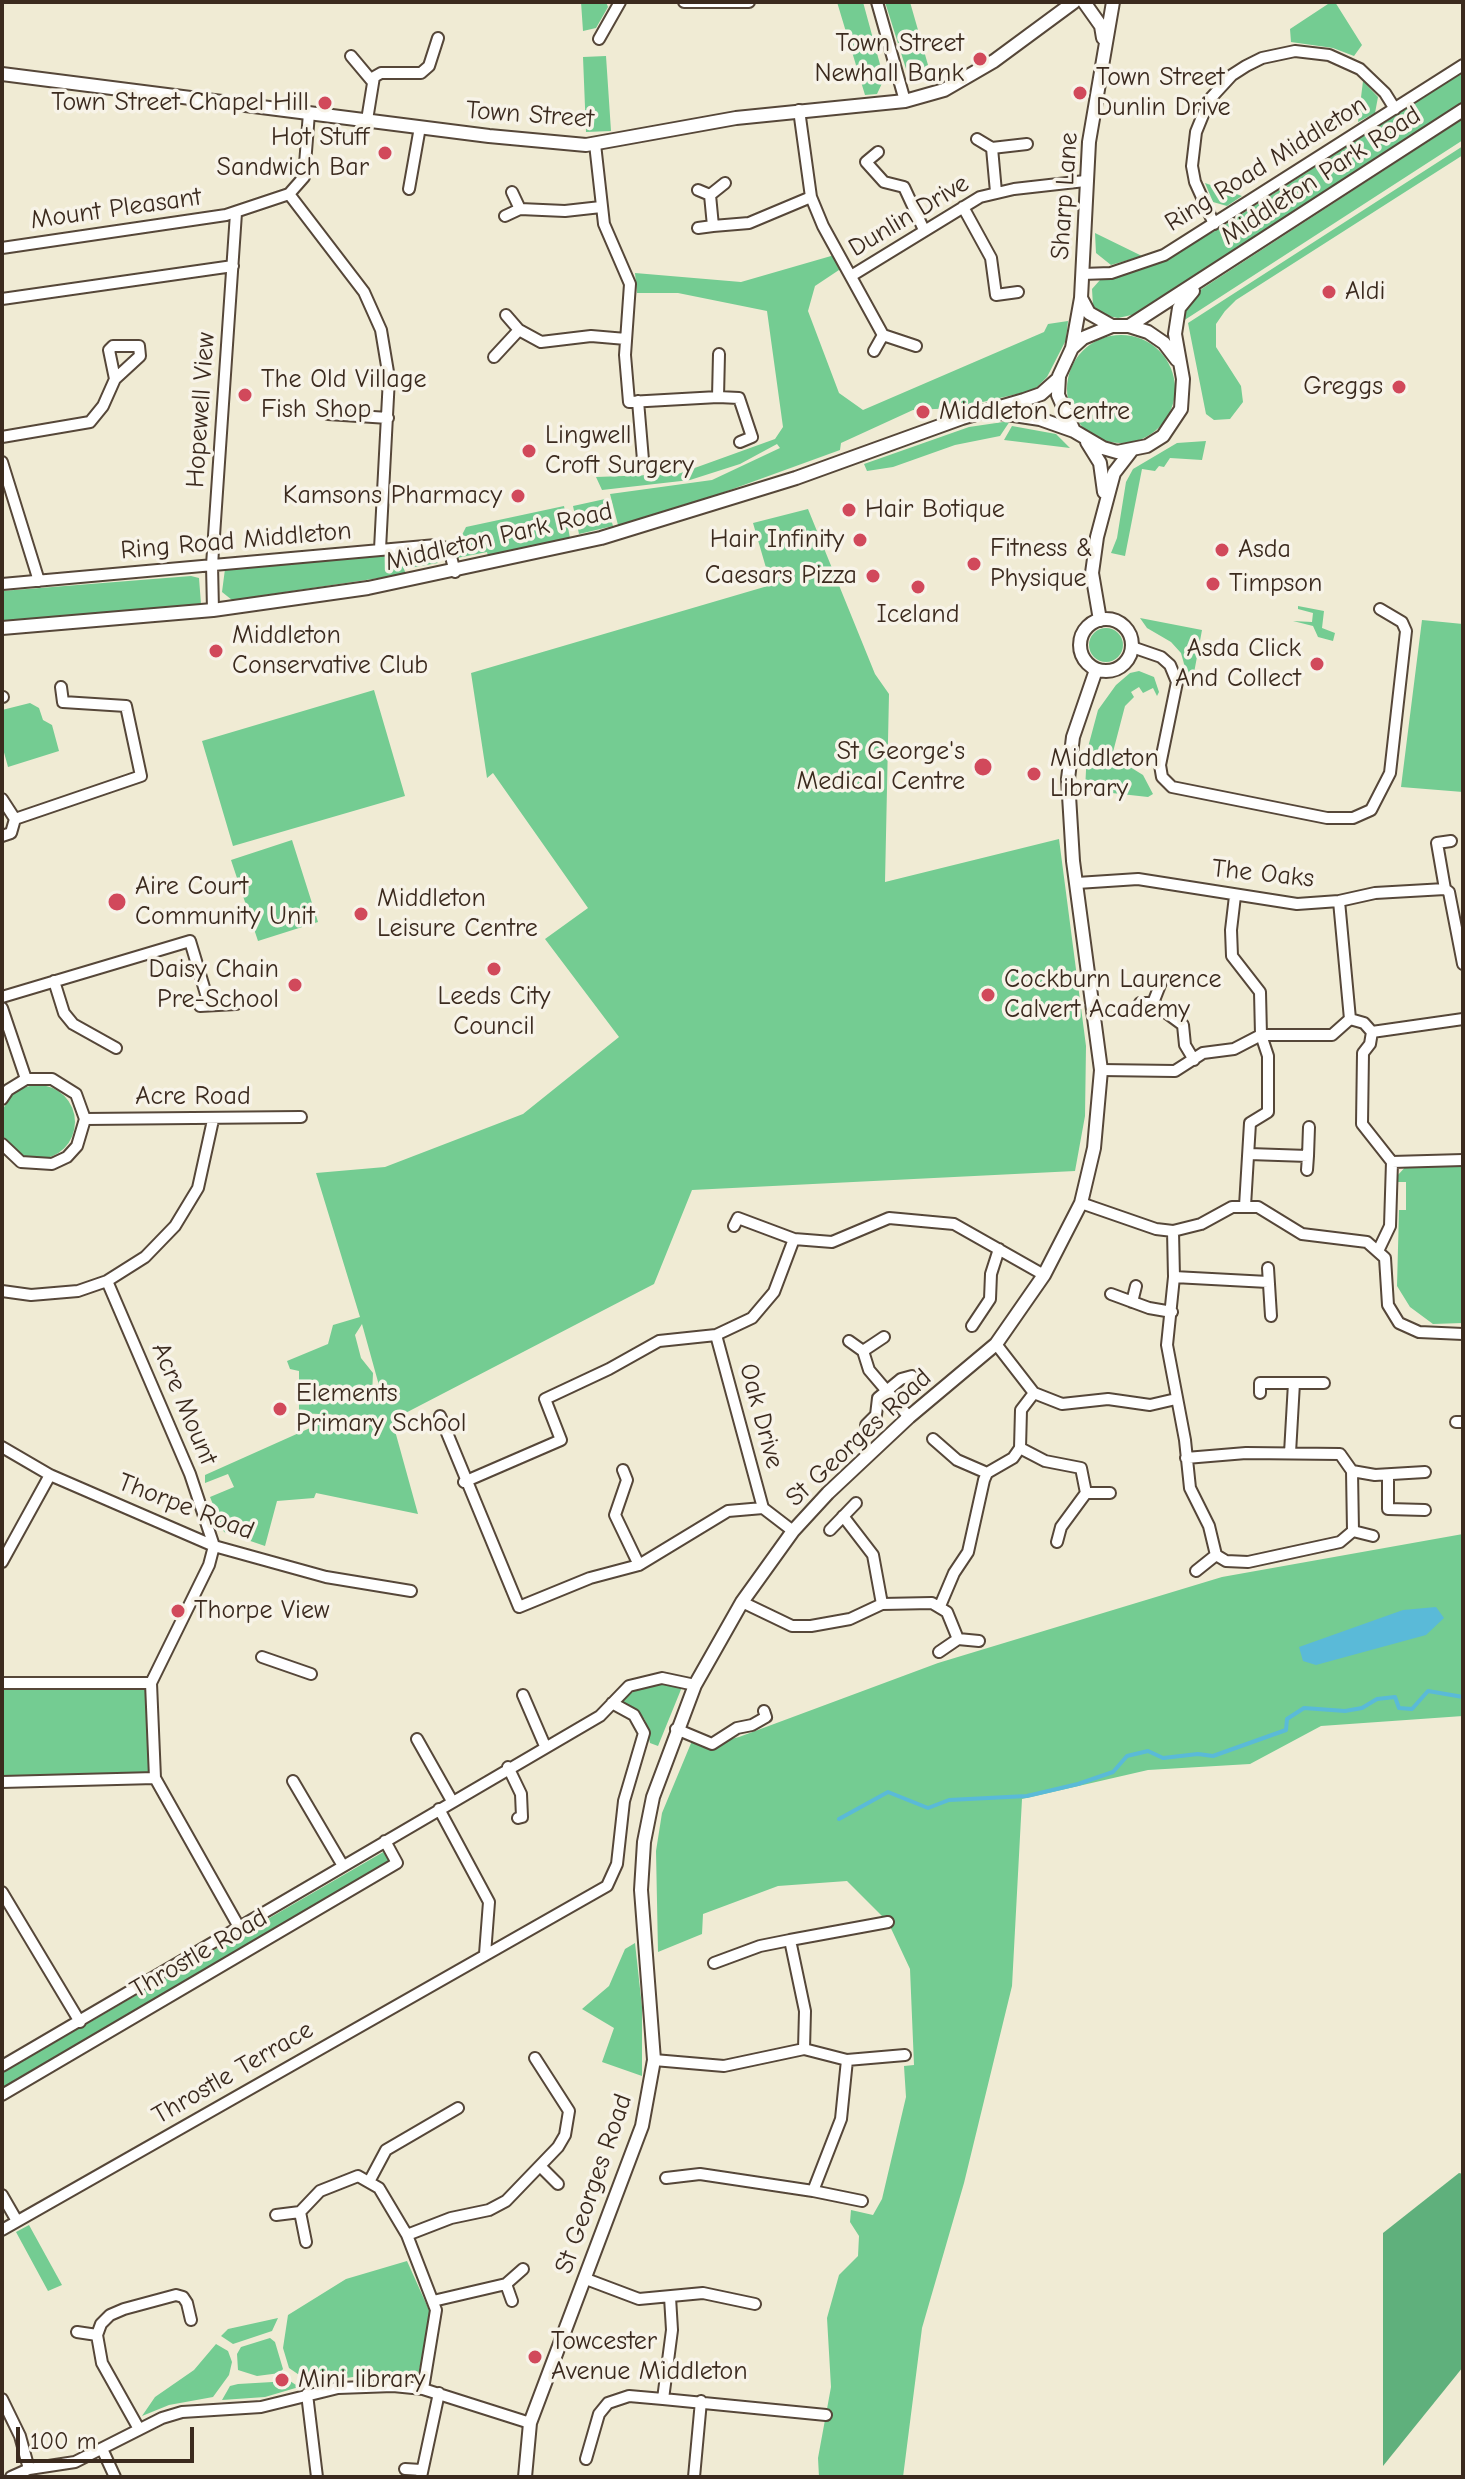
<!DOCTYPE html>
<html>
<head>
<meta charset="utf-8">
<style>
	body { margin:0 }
	#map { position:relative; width:1465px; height:2479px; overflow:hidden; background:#f0ebd4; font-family:"Comic Neue",sans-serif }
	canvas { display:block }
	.frame { position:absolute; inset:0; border:4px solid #3b2a1e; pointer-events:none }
	.scale { position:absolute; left:16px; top:2427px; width:178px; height:36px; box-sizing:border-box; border:4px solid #3b2a1e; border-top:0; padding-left:10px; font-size:24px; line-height:28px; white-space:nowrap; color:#3b2a1e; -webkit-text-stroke:6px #f7f3e8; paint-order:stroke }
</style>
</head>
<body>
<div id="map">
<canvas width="1465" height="2479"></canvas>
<div class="frame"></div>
<div class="scale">100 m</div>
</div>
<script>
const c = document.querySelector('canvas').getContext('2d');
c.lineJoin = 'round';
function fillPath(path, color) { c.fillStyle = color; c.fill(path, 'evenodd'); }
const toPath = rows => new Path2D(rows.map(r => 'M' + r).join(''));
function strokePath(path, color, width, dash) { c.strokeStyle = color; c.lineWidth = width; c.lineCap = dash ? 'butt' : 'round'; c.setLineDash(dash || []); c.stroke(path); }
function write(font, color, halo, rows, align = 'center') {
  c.font = font + ' "Comic Neue",sans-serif'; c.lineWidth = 7; c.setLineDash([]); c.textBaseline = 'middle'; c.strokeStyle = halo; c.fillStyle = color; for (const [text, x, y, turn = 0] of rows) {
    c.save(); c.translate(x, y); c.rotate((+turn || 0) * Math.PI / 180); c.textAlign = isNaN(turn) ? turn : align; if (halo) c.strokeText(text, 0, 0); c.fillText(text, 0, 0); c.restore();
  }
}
const green = toPath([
	[581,2,606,2,608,7,596,28,583,31],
	[837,2,863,2,884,79,877,94,865,95],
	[885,2,910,2,932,79,926,82,907,72],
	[1331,2,1335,2,1362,45,1354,56,1333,48,1291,42,1290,29],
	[606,56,611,131,586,132,583,57],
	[1463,72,1463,102,1200,272,1160,302,1136,314,1118,318,1103,315,1093,306,1092,289,1100,280,1154,265,1220,228],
	[1363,81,1378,97,1375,113,1358,122],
	[1463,119,1463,140,1183,321,1181,319,1195,294,1203,288],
	[1463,146,1463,155,1236,300,1225,311,1216,324,1216,347,1241,386,1243,402,1230,419,1214,420,1206,414,1188,323],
	[1205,183,1242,196,1227,206,1213,202],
	[1095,233,1142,256,1111,265,1096,253],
	[838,254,845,266,815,286,808,311,839,393,863,410,1044,332,1048,324,1068,321,1066,340,1047,377,1034,390,957,408,913,410,841,443,840,450,719,494,618,525,610,494,712,480,780,448,777,444,740,464,690,480,602,490,596,477,678,474,775,439,783,427,767,311,678,293,637,293,635,273,741,282],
	'1067 389a54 54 0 1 1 108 0a54 54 0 1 1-108 0Z',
	[1010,421,1000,436,955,445,893,467,867,471,864,464,969,427],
	[1012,426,1056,434,1070,448,1004,440],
	[1206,441,1202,460,1170,458,1164,467,1159,466,1155,471,1142,469,1125,556,1111,553,1117,538,1126,482,1133,469,1177,443],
	[605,499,613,526,579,534,573,506],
	[564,506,570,538,488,556,487,552,457,558,456,547,466,527],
	[808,509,875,674,889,694,885,882,1059,839,1086,1046,1085,1116,1075,1171,692,1190,654,1284,392,1420,418,1514,316,1493,314,1498,277,1501,265,1546,224,1532,210,1497,234,1487,228,1474,205,1483,205,1475,319,1424,322,1429,341,1420,339,1415,299,1413,299,1371,290,1369,287,1361,328,1344,333,1325,360,1317,316,1173,385,1167,523,1114,619,1037,545,939,588,908,493,773,487,778,471,673,771,585,753,523],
	[362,1324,380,1389,372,1396,373,1373,361,1358,355,1335],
	[426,551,438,563,409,568,402,552],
	[397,552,406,574,232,600,222,592,225,569],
	[191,576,199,578,201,604,196,607,2,623,2,591],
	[1298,606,1324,611,1322,628,1335,633,1333,641,1318,637,1313,626,1293,621,1312,622,1313,613,1298,609],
	[1140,618,1202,630,1191,689,1181,653,1171,642,1147,628],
	[1422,620,1463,624,1463,792,1401,787],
	'1089 645a17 17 0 1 1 34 0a17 17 0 1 1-34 0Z',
	[1139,671,1154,677,1159,692,1157,696,1153,688,1143,693,1139,687,1131,692,1134,697,1125,706,1113,752,1117,759,1143,775,1153,794,1148,797,1085,790,1087,751,1098,710,1116,685,1130,673],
	[374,690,405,796,233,846,202,741],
	[30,703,39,708,43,720,52,725,59,751,8,767,2,745,2,710],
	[292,840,318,922,258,941,231,860],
	'1 1122a37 37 0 1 1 74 0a37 37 0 1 1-74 0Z',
	[1409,1163,1463,1164,1463,1323,1433,1324,1410,1307,1397,1286,1399,1210,1406,1210,1406,1182,1397,1182,1397,1176],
	[1463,1534,1463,1716,1321,1726,1250,1764,1148,1770,1022,1799,1012,1986,964,2183,922,2328,903,2477,819,2477,818,2458,831,2387,827,2318,839,2275,858,2256,859,2236,850,2222,851,2210,873,2215,882,2199,906,2097,904,2066,914,2065,910,1969,888,1922,847,1881,778,1886,703,1914,702,1934,658,1952,656,1851,662,1813,694,1736,712,1744,739,1737,938,1663,1222,1577],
	[2,1683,151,1683,155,1778,2,1782],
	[661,1683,682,1687,658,1746,650,1743,645,1720,639,1712,621,1702,635,1690],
	[385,1851,389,1857,386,1866,2,2089,2,2073],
	[635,1943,642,2007,642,2076,602,2062,614,2028,582,2009,609,1986,625,1949],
	[29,2225,62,2285,48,2291,16,2232],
	[407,2261,429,2310,430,2328,418,2374,407,2379,360,2376,311,2383,289,2368,283,2348,288,2315,346,2279],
	[278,2318,272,2331,233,2344,221,2336,228,2329],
	[270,2338,275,2342,283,2369,280,2373,257,2376,238,2370,237,2354,241,2347],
	[216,2344,228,2351,232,2362,229,2375,213,2397,169,2405,142,2416,155,2397,194,2370],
	[290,2381,299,2387,265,2397,222,2400,230,2386,238,2384]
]);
const forest = toPath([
	[1459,2173,1463,2174,1463,2367,1383,2466,1383,2233]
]);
const water = toPath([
	[1436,1607,1444,1618,1426,1635,1316,1665,1303,1661,1299,1647,1403,1610]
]);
const stream = toPath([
	[839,1819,888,1792,928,1808,949,1800,1027,1796,1078,1784,1113,1772,1127,1756,1148,1751,1163,1758,1198,1754,1213,1756,1286,1730,1287,1719,1304,1708,1345,1711,1362,1708,1377,1699,1395,1697,1399,1708,1412,1709,1428,1691,1463,1697]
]);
const minor = toPath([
	[684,2,749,2],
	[877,2,905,101],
	[599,39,620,2],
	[351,56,372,81],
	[799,110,811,197,823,226,883,335,916,346],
	[367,120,374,77,381,73,421,73,429,66,438,38],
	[977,139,992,148],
	[595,144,604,224,630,284,625,355,629,402,718,397,719,354],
	[878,152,866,162,884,182,904,187,924,230],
	[725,183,710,195,713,226,749,223,811,197],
	[409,189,420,127],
	[698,190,710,195],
	[512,192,520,209],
	[996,192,992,148,1027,144],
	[289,194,364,292,381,330,389,378,380,549],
	[963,207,991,258,996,295,1018,292],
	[505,216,520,209,565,211,601,207],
	[1214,224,1195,182,1192,166,1196,132,1209,100,1232,75,1246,66,1262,58,1295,51,1329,55,1360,69,1385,93,1395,109],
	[698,228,713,226],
	[2,248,226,215,289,194,304,177,309,113],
	[1082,274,1111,273,1164,255,1463,65],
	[851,276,980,197,1014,189,1085,181],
	[2,299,233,266],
	[506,315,519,330],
	[874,351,883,335],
	[494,357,519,330,541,342,591,336,626,339],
	[718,397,739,398,752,437,740,442],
	[638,401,643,460],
	[328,414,388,418],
	[2,437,90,422,103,406,115,379,140,356,139,346,113,346,109,350,115,379],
	[2,462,39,581],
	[2,584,436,545,449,549,455,572],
	[213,610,212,565,236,213],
	[1132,647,1161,657,1170,665,1177,682,1160,765,1162,777,1172,787,1327,818,1353,818,1371,810,1390,773,1406,631,1402,622,1380,609],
	[2,697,3,697],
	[2,799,15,819],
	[2,836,11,833,15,819,141,776,126,706,63,702,61,687],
	[1077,883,1138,879,1297,904,1339,901,1375,893,1445,889,1449,892,1463,964],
	[1445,889,1437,843,1451,841],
	[1235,896,1231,930,1232,956,1260,992,1261,1035,1268,1056,1268,1112,1250,1123,1245,1206],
	[1339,901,1350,1019],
	[54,981,64,1013,73,1024,116,1048],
	[2,997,190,941,209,1004],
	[1140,1003,1153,1003,1183,1025,1185,1045,1194,1060],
	[1153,1003,1162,980],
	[200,1006,236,1004],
	[2,1008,26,1079],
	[1101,1070,1175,1071,1203,1053,1234,1049,1261,1035,1332,1035,1350,1019,1364,1023,1372,1032],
	[2,1099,8,1090,26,1079,52,1079,76,1094,85,1119,77,1146,67,1157,52,1164,21,1162,2,1144],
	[85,1119,301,1117],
	[1249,1154,1308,1156,1309,1127],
	[1392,1162,1463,1160],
	[1307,1170,1308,1156],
	[1081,1203,1156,1229,1173,1231,1201,1224,1232,1207,1258,1207,1302,1234,1367,1242,1385,1258,1388,1305,1399,1323,1419,1332,1463,1334],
	[734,1226,738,1218,794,1239],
	[1173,1231,1174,1277,1167,1345,1185,1440,1190,1488,1209,1526,1216,1555],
	[1379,1249,1390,1226,1392,1162,1362,1124,1363,1053,1370,1044,1372,1032,1463,1019],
	[1268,1268,1271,1316],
	[1174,1277,1268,1282],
	[107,1281,190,1474,214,1546],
	[2,1291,31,1295,78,1291,107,1281,145,1257,175,1226,198,1188,213,1120],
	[1111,1294,1149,1308,1172,1312],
	[1132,1302,1136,1286],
	[972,1326,990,1299,991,1274,999,1249],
	[716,1335,763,1508],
	[849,1341,863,1351,869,1370,909,1417],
	[996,1344,1034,1393,1062,1404,1108,1399,1150,1405,1176,1399],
	[863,1351,884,1337],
	[1260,1393,1260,1383,1324,1383],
	[440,1416,519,1607,590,1578,639,1565,728,1511,763,1508,793,1531],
	[1456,1422,1463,1422],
	[866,1425,876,1415,878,1398,901,1379,912,1376],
	[933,1439,957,1460,987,1473],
	[2,1447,50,1475,214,1546,326,1577,411,1591],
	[1020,1448,1045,1461,1081,1468,1086,1493,1061,1527,1057,1542],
	[1290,1453,1294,1383],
	[1186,1458,1246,1453,1340,1454,1352,1471,1353,1531],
	[623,1470,627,1480,615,1515,639,1565],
	[1352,1471,1375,1475,1425,1472],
	[1388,1475,1388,1509,1425,1510],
	[464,1482,561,1440,545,1399,609,1369,659,1341,716,1335,752,1318,774,1292,794,1239,832,1242,889,1218,954,1224,1044,1275],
	[1086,1493,1110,1493],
	[843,1516,873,1555,882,1604],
	[830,1530,856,1503],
	[1353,1531,1373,1536],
	[214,1546,209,1565,151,1683,155,1778,239,1927],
	[1216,1555,1226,1561,1248,1562,1340,1542,1353,1531],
	[2,1562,50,1475],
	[1196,1571,1216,1555],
	[742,1602,792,1626,811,1626,850,1619,882,1604,932,1603,947,1612,958,1639,979,1641],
	[940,1606,954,1573,968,1552,984,1480,987,1473,1013,1458,1020,1448,1021,1410,1034,1393],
	[939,1652,958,1639],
	[262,1657,311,1674],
	[2,1683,151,1683],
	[523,1695,545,1746],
	[676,1729,712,1744,737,1728,752,1725,766,1717,764,1711],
	[417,1739,452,1801],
	[508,1767,521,1794,522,1817,518,1818],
	[293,1781,343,1866],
	[2,1782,155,1778],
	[439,1809,489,1902,485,1954],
	[2,1892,80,2022],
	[790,1940,888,1922],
	[714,1963,760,1946,790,1940,805,2011,804,2049],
	[654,2060,724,2066,804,2049,847,2060,905,2055],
	[2,2066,600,1716,629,1686,662,1678,695,1685],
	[2,2095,397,1863,385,1841],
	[541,2167,558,2184],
	[666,2178,700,2174,813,2191,841,2119,847,2060],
	[370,2180,386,2150,458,2108],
	[813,2191,862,2201],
	[2,2195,17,2221],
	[276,2215,300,2212],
	[2,2230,607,1886,617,1864,624,1801,644,1733,634,1715,612,1703],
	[407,2235,451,2218,489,2210,506,2201,558,2147,565,2135,569,2111,535,2058],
	[306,2242,300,2212,320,2191,358,2176,379,2188,407,2235,436,2310,423,2389],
	[586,2279,639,2299,703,2293,755,2304],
	[506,2284,512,2301],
	[433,2301,506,2284,523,2269],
	[77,2332,97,2335],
	[307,2394,317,2477],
	[2,2399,20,2436,29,2469],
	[663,2399,826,2415],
	[139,2429,102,2363,97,2335,101,2324,110,2315,124,2309,176,2295,183,2297,187,2303,191,2320],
	[103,2451,115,2477],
	[586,2459,599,2414,608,2403,629,2396,663,2399,672,2330,670,2297],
	[405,2469,421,2470],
	[11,2477,29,2469,75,2462,162,2418,182,2412,261,2407,338,2388,393,2386,423,2389,530,2423],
	[421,2477,439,2393],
	[694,2477,701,2401]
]);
const tertiary = toPath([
	[1084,2,1101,26,1103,38],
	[2,74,489,136,586,145,736,118,905,101,944,90,994,61,1074,2],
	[1081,298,1089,313,1112,326],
	[1129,326,1463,110],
	[1072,348,1081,298,1089,142,1113,2],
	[994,412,1040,419,1074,431,1103,448,1117,452,1147,446,1163,436,1181,409,1183,379,1175,334,1179,308,1193,291],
	[1074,431,1058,395,1059,376,1072,348,1083,338,1112,326,1129,326,1148,332,1164,343,1177,360],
	[1087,442,1100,463,1104,492],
	'1080 645a26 26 0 1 1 52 0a26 26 0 1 1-52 0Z',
	[1100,620,1092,573,1097,537,1114,473,1131,451],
	[2,628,213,610,368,588,601,538,796,478,962,418,1024,400,1041,394,1059,378],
	[525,2477,530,2423,642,2126,654,2060,641,1890,644,1842,653,1797,695,1685,742,1602,793,1531,828,1493,909,1417,996,1344,1044,1275,1081,1203,1094,1148,1101,1070,1073,861,1068,779,1073,737,1096,670]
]);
const markers = [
	[980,59,8,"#d1495b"],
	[1080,93,8,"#d1495b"],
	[325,103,8,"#d1495b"],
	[385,153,8,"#d1495b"],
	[1329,292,8,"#d1495b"],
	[1399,387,8,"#d1495b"],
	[245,395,8,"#d1495b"],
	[923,412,8,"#d1495b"],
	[529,451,8,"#d1495b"],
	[518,496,8,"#d1495b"],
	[849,510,8,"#d1495b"],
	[860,540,8,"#d1495b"],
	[1222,550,8,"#d1495b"],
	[974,564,8,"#d1495b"],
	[873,576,8,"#d1495b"],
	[1213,584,8,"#d1495b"],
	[918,587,8,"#d1495b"],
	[216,651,8,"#d1495b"],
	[1317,664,8,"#d1495b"],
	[983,767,10,"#d1495b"],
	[1034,774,8,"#d1495b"],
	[117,902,10,"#d1495b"],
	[361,914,8,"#d1495b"],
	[494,969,8,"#d1495b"],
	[295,985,8,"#d1495b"],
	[988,995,8,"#d1495b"],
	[280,1409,8,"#d1495b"],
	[178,1611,8,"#d1495b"],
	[535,2357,8,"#d1495b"],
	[282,2380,8,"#d1495b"]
];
const poiNames = [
	["Town Street",964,44,"right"],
	["Newhall Bank",964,74,"right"],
	["Town Street",1096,78],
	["Dunlin Drive",1096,108],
	["Town Street Chapel Hill",309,103,"right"],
	["Hot Stuff",369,138,"right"],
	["Sandwich Bar",369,168,"right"],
	["Aldi",1345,292],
	["The Old Village",261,380],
	["Fish Shop",261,410],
	["Greggs",1383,387,"right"],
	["Middleton Centre",939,412],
	["Lingwell",545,436],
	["Croft Surgery",545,466],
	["Kamsons Pharmacy",502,496,"right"],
	["Hair Botique",865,510],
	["Hair Infinity",844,540,"right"],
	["Fitness &",990,549],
	["Physique",990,579],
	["Asda",1238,550],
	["Caesars Pizza",857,576,"right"],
	["Timpson",1229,584],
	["Iceland",918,615,"center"],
	["Middleton",232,636],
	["Conservative Club",232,666],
	["Asda Click",1301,649,"right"],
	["And Collect",1301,679,"right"],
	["St George's",965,752,"right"],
	["Medical Centre",965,782,"right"],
	["Middleton",1050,759],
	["Library",1050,789],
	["Aire Court",135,887],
	["Community Unit",135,917],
	["Middleton",377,899],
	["Leisure Centre",377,929],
	["Daisy Chain",279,970,"right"],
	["Pre-School",279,1000,"right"],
	["Cockburn Laurence",1004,980],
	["Calvert Academy",1004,1010],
	["Leeds City",494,997,"center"],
	["Council",494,1027,"center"],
	["Elements",296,1394],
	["Primary School",296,1424],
	["Thorpe View",194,1611],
	["Towcester",551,2342],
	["Avenue Middleton",551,2372],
	["Mini library",298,2380]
];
const streetNames = [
	["Town Street",530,115,4],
	["Ring Road Middleton",1266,164,-32],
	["Middleton Park Road",1321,176,-33],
	["Sharp Lane",1065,196,-86],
	["Mount Pleasant",116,209,-8],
	["Dunlin Drive",909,216,-31],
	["Hopewell View",201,410,-86],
	["Middleton Park Road",499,537,-13],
	["Ring Road Middleton",236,541,-5],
	["The Oaks",1263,874,6],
	["Acre Road",193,1097],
	["Acre Mount",184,1404,67],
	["Oak Drive",761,1416,75],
	["St Georges Road",859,1438,-43],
	["Thorpe Road",186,1507,21],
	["Throstle Road",199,1954,-30],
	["Throstle Terrace",233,2073,-30],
	["St Georges Road",594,2184,-71]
];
fillPath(green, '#74cc92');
fillPath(forest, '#5fb07c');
fillPath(water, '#5abad8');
strokePath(stream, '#5abad8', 4);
strokePath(minor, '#564739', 14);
strokePath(tertiary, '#564739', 16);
strokePath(minor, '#fff', 10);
strokePath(tertiary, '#fff', 12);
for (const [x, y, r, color] of markers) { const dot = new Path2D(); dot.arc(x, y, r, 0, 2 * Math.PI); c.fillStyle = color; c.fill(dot); strokePath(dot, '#f7f3e8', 3); }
write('26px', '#3b2a1e', '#f7f3e8', poiNames, 'left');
write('26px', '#3b2a1e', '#f7f3e8', streetNames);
</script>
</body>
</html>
